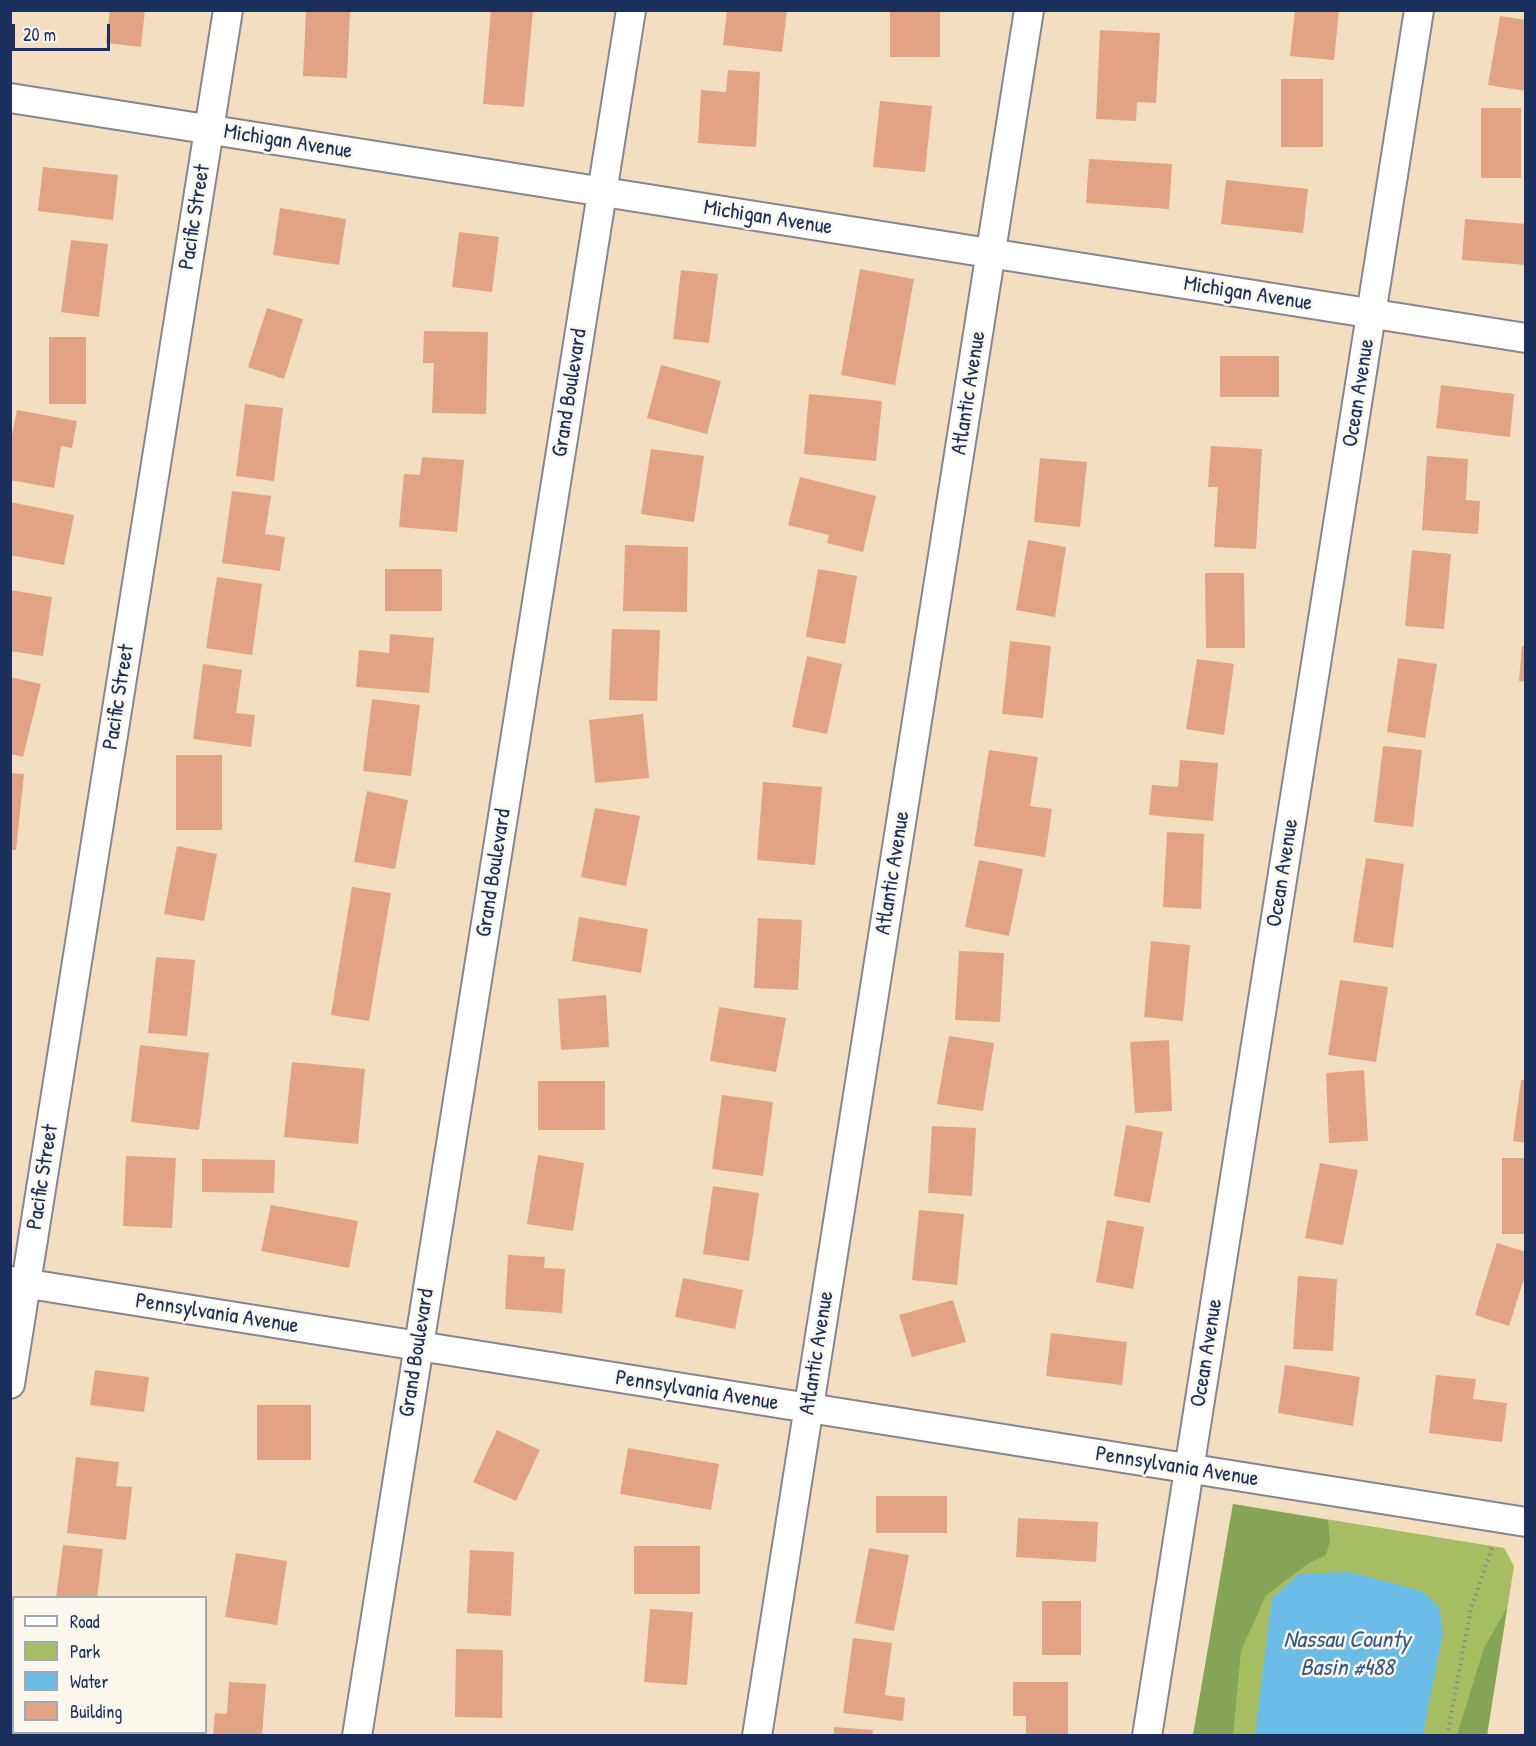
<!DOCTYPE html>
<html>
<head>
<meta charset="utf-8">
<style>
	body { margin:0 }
	#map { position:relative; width:1536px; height:1746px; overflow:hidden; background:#f3dec2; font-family:"Patrick Hand",sans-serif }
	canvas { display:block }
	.frame { position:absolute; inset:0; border:12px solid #1b2f5e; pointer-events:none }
	.legend { position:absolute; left:12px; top:1596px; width:195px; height:138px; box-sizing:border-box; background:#fbf7ec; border:2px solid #a1a7b3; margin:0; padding:8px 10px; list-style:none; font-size:18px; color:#1b2f5e }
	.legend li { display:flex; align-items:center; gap:12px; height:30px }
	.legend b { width:30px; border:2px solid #a1a7b3 }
	.scale { position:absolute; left:12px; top:24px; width:98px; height:27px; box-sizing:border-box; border:3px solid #1b2f5e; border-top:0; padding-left:8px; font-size:18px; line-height:21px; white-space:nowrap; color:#1b2f5e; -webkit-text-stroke:4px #fbf7ec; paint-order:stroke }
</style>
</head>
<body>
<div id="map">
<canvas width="1536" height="1746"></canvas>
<div class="frame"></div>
<ul class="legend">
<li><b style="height:8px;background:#fff"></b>Road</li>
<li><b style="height:16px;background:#a7bd61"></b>Park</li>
<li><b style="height:16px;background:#6bbde7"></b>Water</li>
<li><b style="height:16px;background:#e2a384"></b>Building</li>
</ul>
<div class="scale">20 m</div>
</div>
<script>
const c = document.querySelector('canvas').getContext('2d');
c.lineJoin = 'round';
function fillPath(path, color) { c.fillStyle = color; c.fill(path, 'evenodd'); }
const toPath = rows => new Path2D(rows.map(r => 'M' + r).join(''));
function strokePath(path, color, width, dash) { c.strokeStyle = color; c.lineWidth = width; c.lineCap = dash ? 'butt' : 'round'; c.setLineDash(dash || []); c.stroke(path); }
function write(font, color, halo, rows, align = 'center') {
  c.font = font + ' "Patrick Hand",sans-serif'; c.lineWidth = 5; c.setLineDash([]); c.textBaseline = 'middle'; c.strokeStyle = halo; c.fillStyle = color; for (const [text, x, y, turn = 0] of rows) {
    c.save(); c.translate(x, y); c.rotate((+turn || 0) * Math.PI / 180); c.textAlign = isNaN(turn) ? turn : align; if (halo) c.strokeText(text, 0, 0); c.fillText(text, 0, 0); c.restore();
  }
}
const green = toPath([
	[1233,1504,1504,1548,1514,1566,1487,1735,1193,1736]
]);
const forest = toPath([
	[1233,1504,1328,1520,1330,1541,1326,1555,1308,1564,1266,1595,1241,1651,1233,1735,1193,1735],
	[1507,1608,1487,1735,1457,1735,1484,1648]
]);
const water = toPath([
	[1350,1572,1422,1591,1439,1607,1443,1633,1423,1735,1255,1735,1272,1598,1299,1574]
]);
const building = toPath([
	[110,10,145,10,141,47,106,43],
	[306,10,350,10,347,78,303,76],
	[491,10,533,10,524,107,483,104],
	[727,10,787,10,782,52,723,45],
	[890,10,940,10,940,57,890,57],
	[1295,10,1339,10,1334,60,1290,56],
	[1500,16,1526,20,1526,91,1488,85],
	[1100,30,1160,33,1156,103,1137,102,1136,121,1096,119],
	[728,70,760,72,756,147,698,143,701,90,726,92],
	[1281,79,1323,79,1323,147,1281,147],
	[880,101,932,106,925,172,873,167],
	[1481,108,1521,108,1521,178,1481,178],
	[1089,159,1172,164,1169,209,1086,203],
	[43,167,118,175,113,220,38,211],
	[1226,180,1308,189,1303,233,1221,224],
	[280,208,346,219,339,265,273,255],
	[1465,219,1526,224,1526,265,1462,260],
	[459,232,499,237,492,292,452,287],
	[71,240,108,244,99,317,61,312],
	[860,269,914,279,895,385,841,375],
	[681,270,718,274,709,343,673,339],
	[267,308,303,319,284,379,248,367],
	[424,331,488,332,486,414,432,413,434,363,423,363],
	[49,337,86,337,86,404,49,404],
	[1220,356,1279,356,1279,397,1220,397],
	[661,365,721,381,707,434,647,418],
	[1441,385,1514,394,1510,437,1436,428],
	[809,394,882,401,876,461,804,454],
	[245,404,283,408,274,481,236,476],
	[17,410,77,421,72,448,61,446,54,488,10,480,10,445],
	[1211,446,1262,449,1256,549,1214,547,1218,487,1208,487],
	[651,449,704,456,694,522,641,514],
	[1427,456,1468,459,1466,500,1480,501,1478,534,1422,530],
	[422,457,464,460,457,532,399,527,404,474,420,475],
	[1040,458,1087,462,1080,527,1034,522],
	[800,477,876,496,863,552,827,543,829,535,788,525],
	[232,491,271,496,265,534,285,537,280,571,222,563],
	[10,502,74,515,64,565,10,555],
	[1028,540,1066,547,1055,617,1016,610],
	[625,545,688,547,687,612,623,611],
	[1412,550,1451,554,1444,629,1405,626],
	[385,569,442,569,442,611,385,611],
	[818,569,857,576,845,644,806,637],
	[1205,573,1244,573,1245,648,1206,648],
	[217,577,262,584,252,655,206,648],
	[10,590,52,597,43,656,10,651],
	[612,629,660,630,657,701,609,700],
	[390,634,434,638,429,693,356,687,359,650,389,653],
	[1010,641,1051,646,1043,718,1002,714],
	[1522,646,1526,647,1526,682,1519,681],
	[807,656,842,664,827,734,792,727],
	[1398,658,1437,664,1425,738,1387,732],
	[1197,659,1234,664,1224,735,1186,729],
	[203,664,242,670,236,713,255,715,251,747,193,739],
	[10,677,41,684,23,757,10,754],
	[372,699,420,705,411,776,363,771],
	[643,714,649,778,595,783,589,720],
	[1383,746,1422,750,1413,827,1374,822],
	[989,750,1038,757,1030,806,1052,809,1045,857,974,846],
	[176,755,222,755,222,830,176,830],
	[1180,760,1218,763,1213,821,1149,815,1152,785,1178,787],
	[10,773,24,774,16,850,10,850],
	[763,782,822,787,815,865,757,860],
	[367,791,408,800,395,869,354,862],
	[595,808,640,816,626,886,581,877],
	[1167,832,1204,834,1201,909,1163,907],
	[177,846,217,854,204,921,164,914],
	[1366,858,1404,864,1393,948,1353,942],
	[979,860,1023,869,1009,936,965,927],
	[352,887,391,893,369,1021,331,1015],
	[579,917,648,929,641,973,572,961],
	[758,918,802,920,798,990,754,988],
	[1151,941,1190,945,1183,1021,1144,1017],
	[959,951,1004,953,1000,1022,955,1020],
	[156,957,195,960,187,1036,148,1033],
	[1340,980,1388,987,1376,1062,1328,1055],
	[606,995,609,1047,561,1050,558,999],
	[719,1007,786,1018,776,1072,710,1061],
	[949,1036,994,1043,983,1111,937,1104],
	[1169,1040,1172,1111,1135,1113,1130,1042],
	[140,1045,209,1053,199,1130,131,1122],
	[292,1062,365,1069,358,1144,284,1137],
	[1364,1070,1368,1141,1329,1143,1326,1073],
	[1521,1080,1526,1080,1526,1143,1513,1141],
	[538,1081,605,1081,605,1130,538,1130],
	[722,1095,773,1102,763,1176,712,1169],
	[1126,1125,1163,1132,1150,1203,1114,1196],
	[932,1126,976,1128,972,1196,928,1193],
	[538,1155,584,1163,573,1231,527,1224],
	[126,1156,176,1158,172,1228,123,1226],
	[1502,1158,1526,1158,1526,1234,1502,1234],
	[202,1159,275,1160,274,1193,202,1192],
	[1320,1163,1358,1170,1343,1245,1305,1238],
	[713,1186,759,1193,749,1261,703,1254],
	[271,1205,358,1221,349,1268,261,1251],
	[919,1210,964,1214,957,1285,912,1280],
	[1107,1220,1144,1227,1133,1289,1096,1282],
	[1497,1243,1526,1252,1526,1273,1509,1326,1475,1315],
	[508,1255,545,1257,544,1268,565,1269,562,1313,505,1309],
	[1298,1276,1337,1279,1333,1351,1293,1349],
	[683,1278,743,1290,735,1329,675,1317],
	[953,1300,966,1342,912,1357,899,1315],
	[1051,1333,1127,1342,1122,1385,1046,1376],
	[1285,1365,1360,1377,1353,1426,1278,1413],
	[95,1370,149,1377,144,1412,90,1405],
	[1436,1375,1476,1379,1473,1399,1507,1403,1502,1442,1429,1433],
	[257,1405,311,1405,311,1460,257,1460],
	[497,1430,540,1450,516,1501,473,1482],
	[628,1448,719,1464,711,1510,620,1494],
	[76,1457,119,1462,116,1486,132,1487,126,1540,67,1533],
	[876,1496,947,1496,947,1533,876,1533],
	[1018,1518,1098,1522,1096,1562,1016,1557],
	[63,1545,103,1549,97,1598,56,1598],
	[634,1546,700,1546,700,1594,634,1594],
	[869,1548,909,1555,894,1631,855,1623],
	[470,1550,514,1552,511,1616,467,1613],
	[236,1553,287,1561,277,1625,225,1617],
	[1042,1601,1081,1601,1081,1655,1042,1655],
	[650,1609,693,1612,687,1685,644,1682],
	[853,1638,892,1643,885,1695,905,1698,903,1721,843,1713],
	[456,1649,503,1650,502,1718,455,1717],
	[229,1682,266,1684,262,1736,213,1736,215,1713,227,1714],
	[1013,1682,1068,1682,1068,1736,1026,1736,1026,1716,1013,1716],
	[834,1727,873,1730,872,1736,834,1736],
	[36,1732,76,1732,75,1736,36,1736]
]);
const path = toPath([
	[1447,1736,1471,1609,1492,1547]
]);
const minor = toPath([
	[10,98,1526,338],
	[10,1281,1526,1522],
	[10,1384,228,10],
	[357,1736,631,10],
	[757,1736,1029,10],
	[1147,1736,1419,10]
]);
const streetNames = [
	["Michigan Avenue",288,142,9],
	["Pacific Street",195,217,-81],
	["Michigan Avenue",768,218,9],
	["Michigan Avenue",1248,294,9],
	["Grand Boulevard",570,393,-81],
	["Atlantic Avenue",969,393,-81],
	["Ocean Avenue",1359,393,-81],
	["Pacific Street",119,697,-81],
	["Grand Boulevard",494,873,-81],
	["Atlantic Avenue",893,873,-81],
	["Ocean Avenue",1283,873,-81],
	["Pacific Street",43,1177,-81],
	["Pennsylvania Avenue",217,1314,9],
	["Grand Boulevard",417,1353,-81],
	["Atlantic Avenue",817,1353,-81],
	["Ocean Avenue",1207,1353,-81],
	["Pennsylvania Avenue",697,1391,9],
	["Pennsylvania Avenue",1177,1467,9]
];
const waterNames = [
	["Nassau County",1347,1641],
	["Basin #488",1347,1669]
];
fillPath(green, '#a7bd61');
fillPath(forest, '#85a457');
fillPath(water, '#6bbde7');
fillPath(building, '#e2a384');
strokePath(minor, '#878690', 32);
strokePath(path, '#878690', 4, [1.5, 4.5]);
strokePath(minor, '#fff', 28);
write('22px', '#1b2f5e', '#fbf7ec', streetNames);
write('italic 24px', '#335a87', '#fbf7ec', waterNames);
</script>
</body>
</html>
